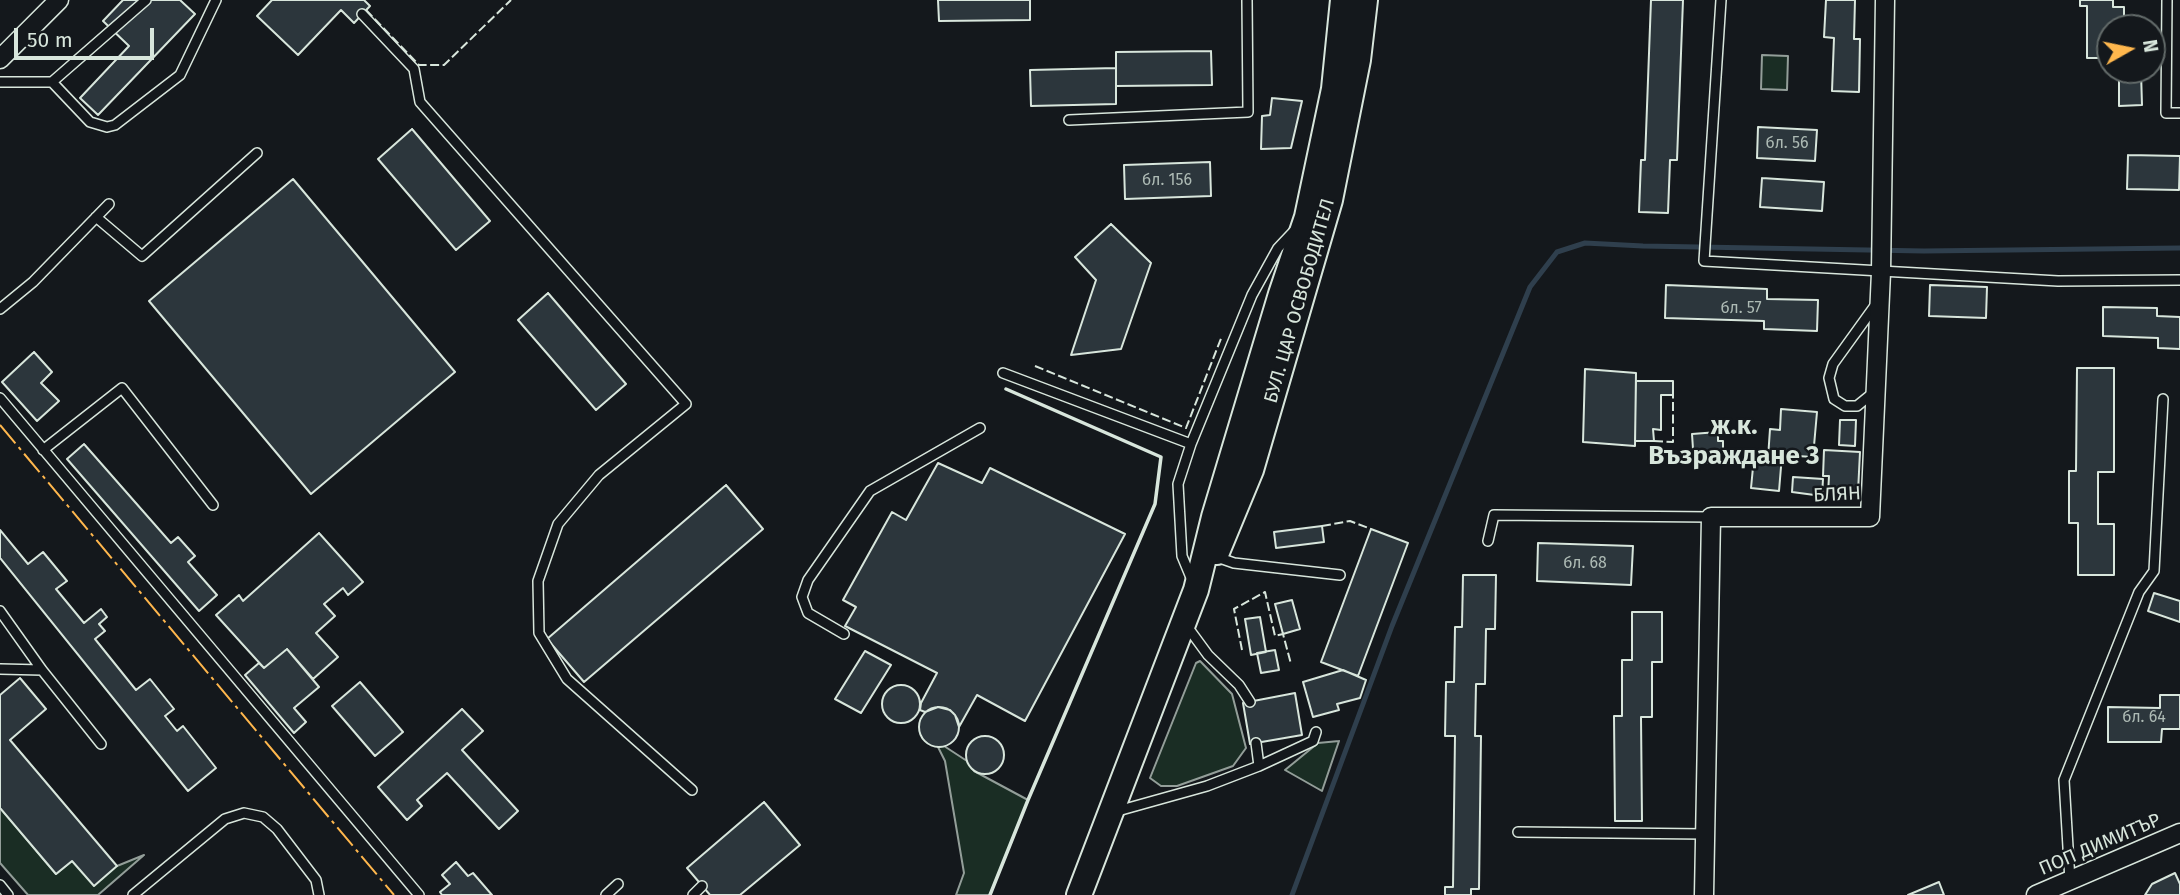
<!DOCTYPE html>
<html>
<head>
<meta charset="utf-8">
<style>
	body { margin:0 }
	#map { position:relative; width:2180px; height:895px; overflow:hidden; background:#14181c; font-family:"Fira Sans",sans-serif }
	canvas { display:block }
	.north { position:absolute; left:2096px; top:14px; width:70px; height:70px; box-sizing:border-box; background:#14181c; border:2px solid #626a69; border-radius:50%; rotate:81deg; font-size:19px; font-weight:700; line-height:28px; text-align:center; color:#d8e6dc }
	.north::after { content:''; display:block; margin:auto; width:24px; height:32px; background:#ffb74d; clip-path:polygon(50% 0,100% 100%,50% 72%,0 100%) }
	.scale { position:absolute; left:14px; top:28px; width:140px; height:32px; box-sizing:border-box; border:4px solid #d8e6dc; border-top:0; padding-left:9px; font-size:21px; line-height:24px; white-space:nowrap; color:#d8e6dc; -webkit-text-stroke:5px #14181c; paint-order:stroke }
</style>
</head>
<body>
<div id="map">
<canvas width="2180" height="895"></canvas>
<div class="north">N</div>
<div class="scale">50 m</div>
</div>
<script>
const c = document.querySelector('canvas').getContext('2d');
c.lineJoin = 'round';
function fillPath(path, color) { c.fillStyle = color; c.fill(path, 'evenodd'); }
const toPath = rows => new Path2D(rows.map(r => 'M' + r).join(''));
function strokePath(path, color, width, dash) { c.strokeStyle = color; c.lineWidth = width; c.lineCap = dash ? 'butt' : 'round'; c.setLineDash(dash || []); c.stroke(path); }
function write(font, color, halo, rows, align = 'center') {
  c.font = font + ' "Fira Sans",sans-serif'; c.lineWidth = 5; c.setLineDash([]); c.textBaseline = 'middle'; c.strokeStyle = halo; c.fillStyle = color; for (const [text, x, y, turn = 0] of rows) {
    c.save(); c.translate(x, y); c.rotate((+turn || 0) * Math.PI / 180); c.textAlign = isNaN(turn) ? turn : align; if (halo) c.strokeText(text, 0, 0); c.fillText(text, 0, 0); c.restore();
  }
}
const green = toPath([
	[1762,55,1788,56,1787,90,1761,89,1762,55],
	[1200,661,1232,694,1246,748,1233,766,1177,786,1161,786,1150,778,1196,663,1200,661],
	[1339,741,1322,791,1285,770,1318,743,1339,741],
	[944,746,967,761,974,771,1028,800,990,895,956,895,964,873,945,761,938,747,944,746],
	[0,808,56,874,72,861,117,866,144,855,98,895,28,895,0,863,0,808]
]);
const stream = toPath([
	[1292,895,1392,626,1530,287,1557,252,1585,243,1643,246,1924,251,2180,248]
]);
const building = toPath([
	[123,0,180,0,195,14,98,115,80,98,129,46,103,21,123,0],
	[272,0,364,0,370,6,354,23,341,10,298,55,257,16,272,0],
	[938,0,1030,0,1030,20,939,21,938,0],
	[1651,0,1683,0,1677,160,1670,160,1668,213,1639,212,1641,160,1645,160,1651,0],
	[1826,0,1855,0,1854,39,1860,39,1859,92,1832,91,1834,38,1824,37,1826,0],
	[2080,0,2113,0,2113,7,2124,7,2124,28,2110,28,2110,58,2087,58,2087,6,2080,6,2080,0],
	[1211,51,1212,85,1116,86,1116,52,1211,51],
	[1116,68,1116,104,1031,106,1030,70,1116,68],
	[2119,72,2141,72,2142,105,2119,106,2119,72],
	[1272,98,1302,101,1291,148,1261,149,1262,116,1270,115,1272,98],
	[1758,127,1817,130,1815,161,1757,158,1758,127],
	[412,129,490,221,456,250,378,159,412,129],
	[2128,155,2180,156,2179,190,2127,189,2128,155],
	[1210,162,1211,196,1125,199,1124,165,1210,162],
	[1762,178,1824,182,1822,211,1760,207,1762,178],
	[293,179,455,372,311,494,149,301,293,179],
	[1111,224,1151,263,1121,349,1071,355,1096,280,1075,257,1111,224],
	[1666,285,1767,289,1767,299,1818,300,1817,331,1764,329,1764,321,1665,318,1666,285],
	[1930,285,1987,287,1986,318,1929,316,1930,285],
	[548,293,626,384,596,410,518,320,548,293],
	[2103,307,2157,308,2157,316,2180,317,2180,349,2158,348,2158,338,2103,336,2103,307],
	[34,352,52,372,41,383,59,401,37,421,2,382,34,352],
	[2077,368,2114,368,2114,472,2098,472,2098,524,2114,524,2114,575,2078,575,2078,523,2069,523,2069,471,2076,471,2077,368],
	[1585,369,1636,373,1635,446,1583,442,1585,369],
	[1636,381,1673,381,1673,395,1661,395,1661,430,1653,429,1654,441,1635,441,1636,381],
	[1781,409,1817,412,1813,457,1782,455,1779,491,1751,488,1754,457,1768,458,1770,429,1780,430,1781,409],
	[1840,420,1856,420,1855,446,1839,445,1840,420],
	[1718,432,1718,441,1723,441,1723,451,1718,451,1719,462,1694,464,1692,434,1718,432],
	[84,444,171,543,178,537,195,556,188,562,217,595,199,611,67,459,84,444],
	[1824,450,1860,452,1858,492,1846,491,1846,494,1828,494,1829,476,1823,476,1824,450],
	[938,463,982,483,990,468,1125,534,1025,721,977,695,959,727,955,715,950,710,938,707,925,712,920,710,921,703,937,673,845,626,856,607,843,600,892,512,906,520,938,463],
	[1793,477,1823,479,1822,496,1792,492,1793,477],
	[726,485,763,529,584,682,547,639,726,485],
	[1322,526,1324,542,1276,548,1274,532,1322,526],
	[1371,529,1408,543,1358,676,1321,662,1371,529],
	[0,530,28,564,43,552,67,581,56,589,84,623,101,609,107,617,99,624,105,631,95,639,136,690,150,679,174,709,165,716,177,731,183,726,216,768,188,791,0,558,0,530],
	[319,533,363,582,348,595,343,588,324,604,335,616,316,633,338,657,313,679,287,649,264,668,216,615,239,595,243,601,319,533],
	[1538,543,1633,546,1631,585,1537,581,1538,543],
	[1463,575,1496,575,1495,629,1486,629,1485,684,1476,684,1475,736,1481,736,1479,889,1471,889,1471,895,1445,895,1445,887,1453,887,1455,736,1445,736,1446,682,1454,682,1455,627,1462,627,1463,575],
	[2154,593,2180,601,2180,622,2148,611,2154,593],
	[1292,600,1300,629,1283,634,1275,604,1292,600],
	[1632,612,1662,612,1662,662,1652,662,1652,717,1641,717,1642,821,1615,821,1614,716,1622,716,1622,660,1632,660,1632,612],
	[1260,617,1266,652,1251,655,1245,619,1260,617],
	[287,649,319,687,294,708,306,722,294,733,245,675,259,663,264,668,287,649],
	[1275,650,1279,670,1261,673,1257,653,1275,650],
	[865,651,891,665,861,713,835,699,865,651],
	[1343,670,1366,680,1360,698,1337,704,1339,710,1313,717,1303,682,1343,670],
	[20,678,46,709,10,740,117,866,94,886,72,861,56,874,0,808,0,695,20,678],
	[360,682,403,732,375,756,332,706,360,682],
	'882 704a19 19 0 1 1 38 0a19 19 0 1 1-38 0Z',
	[1295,693,1302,735,1250,744,1243,703,1295,693],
	[2160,695,2180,695,2180,729,2162,729,2161,742,2108,742,2108,707,2160,708,2160,695],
	'919 727a20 20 0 1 1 40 0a20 20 0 1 1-40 0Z',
	[462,709,483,731,462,750,518,811,499,829,447,773,417,800,422,806,407,820,378,787,462,709],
	'966 755a19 19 0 1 1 38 0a19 19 0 1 1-38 0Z',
	[764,802,800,845,740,895,710,895,687,868,764,802],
	[456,862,468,876,473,873,492,895,442,895,440,892,450,884,442,875,456,862],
	[2175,873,2180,884,2180,895,2145,895,2152,884,2175,873],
	[1939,882,1944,895,1908,895,1939,882]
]);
const service = toPath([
	[1721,0,1704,261,2058,281,2180,280],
	[2167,0,2166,113,2180,113],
	[362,14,414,69,420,102,686,404,599,475,558,524,538,581,539,633,567,679,692,790],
	[0,82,52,82,146,0],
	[52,82,90,122,107,127,115,125,180,75,216,0],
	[1069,120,1248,112,1247,0],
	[96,217,142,256,257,153],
	[0,309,33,282,109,204],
	[1003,373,1191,444],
	[1873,393,1857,406,1845,406,1834,399,1829,378,1833,364,1877,303],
	[0,398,419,895],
	[43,450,122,388,213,505],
	[1488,541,1494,515,1711,517],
	[1217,557,1234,563,1340,575],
	[1192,580,1182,556,1178,484,1191,444,1252,295,1278,248,1294,231],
	[0,611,42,670,101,744],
	[1186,625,1208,655,1239,685,1250,702],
	[844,634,808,613,802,597,808,580,870,491,980,428],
	[0,669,42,670],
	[1259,766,1313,741,1316,732],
	[1114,812,1207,786,1259,766,1256,743],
	[1518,832,1705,834],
	[2070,881,2064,780,2139,592,2154,571,2163,399],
	[0,885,8,895],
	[133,895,225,819,244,813,263,817,277,829,316,880,319,895],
	[606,895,618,884],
	[693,895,702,886]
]);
const minor = toPath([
	[0,59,59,0],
	[1704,895,1711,517,1870,517,1881,272,1885,0],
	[2036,895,2180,833]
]);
const secondary = toPath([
	[1217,552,1251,470,1330,200,1358,60,1365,0],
	[1079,895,1196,590,1214,517,1281,294,1307,217,1334,89,1343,0]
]);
const fence = toPath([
	[366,10,419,65,444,65,511,0],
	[1035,366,1186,428,1222,336],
	[1654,441,1673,442,1673,395],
	[1322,526,1350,521,1371,529],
	[1242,650,1234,609,1265,592,1275,636,1283,634,1291,664]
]);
const wall = toPath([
	[990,895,1028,800,1155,504,1161,457,1006,389]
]);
const power = toPath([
	[0,425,394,895]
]);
const numberNames = [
	["бл. 56",1787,144],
	["бл. 156",1167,181],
	["бл. 57",1741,309],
	["бл. 68",1585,564],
	["бл. 64",2144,718]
];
const streetNames = [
	["БУЛ. ЦАР ОСВОБОДИТЕЛ",1300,301,-74],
	["БЛЯН",1837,495,-3],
	["ПОП ДИМИТЪР",2100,845,-23]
];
const districtNames = [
	["ж.к.",1734,427],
	["Възраждане 3",1734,457]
];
fillPath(green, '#1a2d24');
strokePath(green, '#939e99', 2);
strokePath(stream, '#2f3f4d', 5);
fillPath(building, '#2c363c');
strokePath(building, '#d8e6dc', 2);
strokePath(service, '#d8e6dc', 12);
strokePath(minor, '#d8e6dc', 21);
strokePath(secondary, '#d8e6dc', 28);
strokePath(service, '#14181c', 9);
strokePath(minor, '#14181c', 18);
strokePath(secondary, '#14181c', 24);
strokePath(fence, '#d8e6dc', 2, [9, 3.5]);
strokePath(wall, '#d8e6dc', 3.5);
strokePath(power, '#ffb74d', 2, [24, 5, 3.5, 5]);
write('16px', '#adbab4', null, numberNames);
write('19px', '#d8e6dc', '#14181c', streetNames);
write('bold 26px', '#d8e6dc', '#14181c', districtNames);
</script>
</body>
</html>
